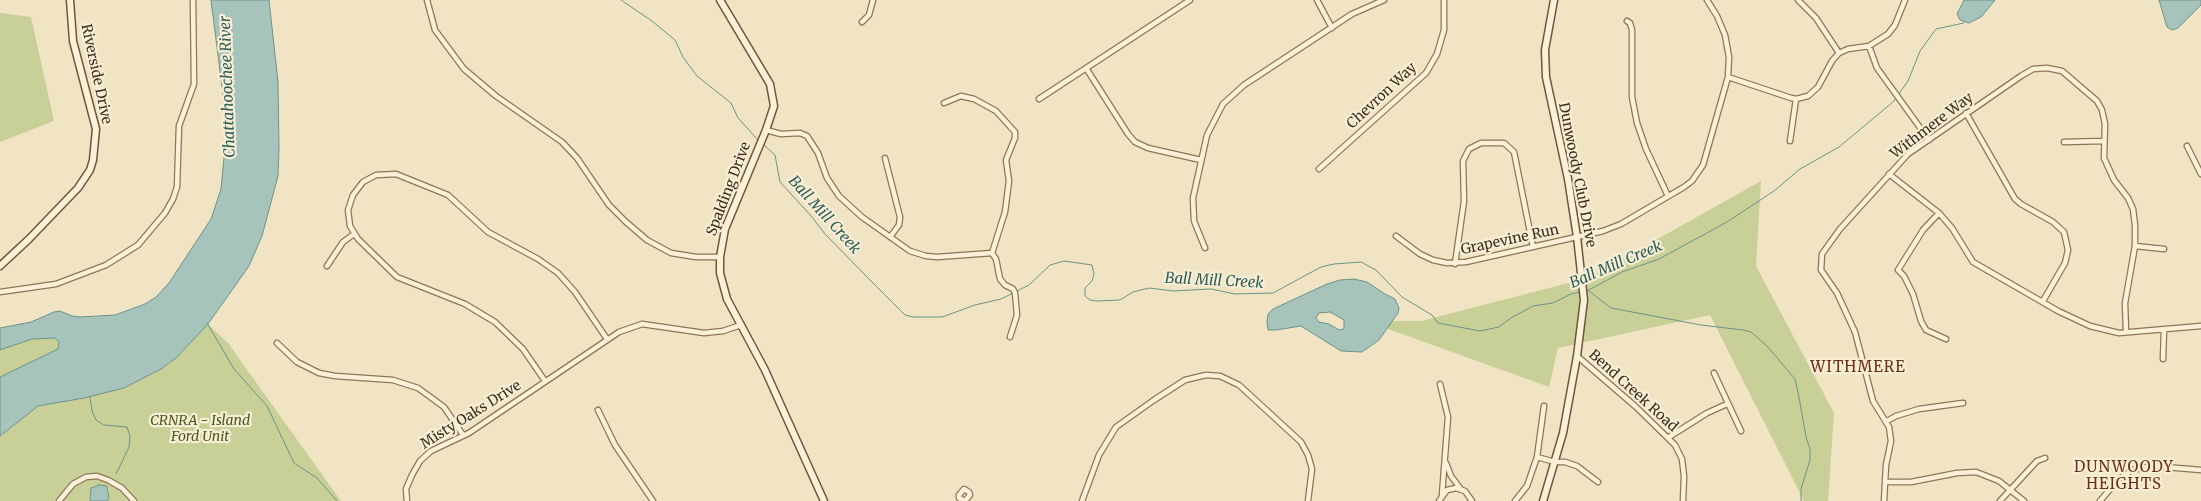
<!DOCTYPE html>
<html>
<head>
<meta charset="utf-8">
<style>
	body { margin:0 }
	canvas { display:block; background:#f1e4c4 }
</style>
</head>
<body>
<canvas width="2201" height="501"></canvas>
<script>
const c = document.querySelector('canvas').getContext('2d');
c.lineJoin = 'round';
function fillPath(path, color) { c.fillStyle = color; c.fill(path, 'evenodd'); }
const toPath = rows => new Path2D(rows.map(r => 'M' + r).join(''));
function strokePath(path, color, width, dash) { c.strokeStyle = color; c.lineWidth = width; c.lineCap = dash ? 'butt' : 'round'; c.setLineDash(dash || []); c.stroke(path); }
function write(font, color, halo, rows, align = 'center') {
  c.font = font + ' Merriweather,serif'; c.lineWidth = 4.5; c.setLineDash([]); c.textBaseline = 'middle'; c.strokeStyle = halo; c.fillStyle = color; for (const [text, x, y, turn = 0] of rows) {
    c.save(); c.translate(x, y); c.rotate((+turn || 0) * Math.PI / 180); c.textAlign = isNaN(turn) ? turn : align; if (halo) c.strokeText(text, 0, 0); c.fillText(text, 0, 0); c.restore();
  }
}
const green = toPath([
	[0,13,31,17,54,121,0,142],
	[1761,181,1756,266,1834,413,1828,501,1804,501,1710,315,1558,348,1549,387,1366,321,1421,321,1588,278],
	[208,324,228,343,341,501,107,501,109,491,107,486,103,485,91,487,90,501,0,501,0,436,38,406,84,398,124,388,161,369,176,358],
	[55,338,59,342,58,349,0,377,0,350,32,339]
]);
const water = toPath([
	[211,0,269,0,278,82,279,149,278,176,262,236,249,266,208,324,176,358,161,369,124,388,84,398,38,406,0,436,0,377,58,349,59,342,55,338,32,339,0,350,0,328,31,322,54,312,60,311,72,316,80,317,115,315,145,304,156,297,169,283,211,219,221,189,227,126,211,0],
	[1964,0,1995,0,1981,17,1969,23,1960,20,1957,14,1964,0],
	[2159,0,2201,0,2201,5,2178,28,2172,30,2167,27,2159,0],
	[1354,279,1367,282,1385,294,1395,299,1399,308,1398,313,1379,340,1362,352,1341,351,1301,326,1276,330,1268,330,1267,323,1268,314,1273,309,1327,284,1340,280,1354,279],
	[1330,312,1344,320,1344,329,1339,330,1329,324,1319,322,1316,318,1319,313,1330,312],
	[99,485,107,486,109,498,107,501,90,501,91,488,99,485]
]);
const stream = toPath([
	[621,0,652,21,675,40,683,57,697,76,731,103,738,118,758,140],
	[763,144,775,155,780,182,812,217,825,234,868,278,905,315,913,317,942,317,975,305,1001,299,1029,285,1050,265,1064,261,1092,265,1094,274,1092,281,1085,288,1085,296,1090,300,1097,301,1120,300,1133,292,1149,288,1173,291,1211,289,1235,294,1273,293,1321,267,1334,264,1361,262,1376,270,1402,297,1432,315,1438,323,1480,331,1499,327,1511,318,1533,306,1553,303,1571,294,1581,292],
	[1589,291,1611,308,1701,325,1743,330,1751,332,1767,346,1795,379,1799,397,1806,437,1810,449,1810,460,1801,489,1801,501],
	[1585,292,1622,272,1659,259,1727,222,1774,191,1800,169,1839,147,1893,102,1908,81,1920,51,1936,29,1964,23],
	[207,323,234,369,267,406,294,463,317,478,337,501],
	[90,397,92,411,96,420,104,425,127,427,130,436,129,447,116,474]
]);
const street = toPath([
	[427,0,435,30,464,69,496,96,562,142,577,158,609,205,626,222,647,240,671,253,696,257,720,257],
	[1317,0,1332,28],
	[1798,0,1816,18,1839,53],
	[1627,21,1630,23,1632,30,1632,97,1637,123,1646,149,1668,196],
	[862,22,869,15,873,0],
	[1869,46,1877,68,1929,140],
	[1086,68,1128,134,1135,142,1148,148,1201,160],
	[1728,77,1791,98,1796,99,1808,96,1818,87,1832,61,1839,53,1848,49,1869,46,1888,34,1895,25,1905,0],
	[1039,99,1190,0],
	[944,103,961,96,974,99,996,111,1015,132,1015,138,1006,160,1009,181,1005,212,992,253],
	[1966,113,2015,199,2021,204,2053,222,2064,232,2068,250,2065,263,2043,301],
	[766,130,781,134,800,133,807,136,818,153,827,178,839,196,862,217,910,251,926,256,937,257,992,253],
	[1790,141,1796,99],
	[2064,142,2104,141],
	[2187,146,2201,174],
	[885,158,900,217,899,225,890,237],
	[1319,169,1426,73,1437,54,1444,30,1444,0],
	[1889,174,1939,213,1952,228,1973,262,2058,311,2090,326,2119,333,2201,326],
	[1939,213,1923,230,1898,270,1904,276,1913,294,1921,321,1926,330,1946,339],
	[1396,236,1420,254,1433,260,1447,263,1466,262,1603,231,1621,224,1684,187,1692,181,1703,165,1728,77,1729,57,1725,35,1717,16,1707,0],
	[2135,246,2164,249],
	[1205,248,1194,221,1193,198,1207,135,1223,104,1244,85,1352,14,1384,0],
	[992,253,996,259,1000,279,1005,285,1013,289,1015,293,1017,315,1010,337],
	[1455,264,1464,201,1463,161,1469,149,1481,143,1504,143,1514,152,1533,247],
	[327,266,343,242,354,234],
	[0,292,56,284,106,265,138,245,165,213,173,199,177,187,179,126,194,84,193,0],
	[277,343,297,362,319,373,335,376,393,380,418,388,444,407,463,435],
	[1577,356,1635,406,1675,445,1682,459,1684,476,1683,501],
	[2163,359,2164,330],
	[1714,373,1741,431],
	[545,381,523,349,495,322,465,304,397,277,358,239,350,226,348,210,353,195,363,182,376,175,396,174,448,195,488,232,538,259,558,273,575,292,607,339],
	[1440,384,1448,417,1442,495],
	[598,410,615,445,653,501],
	[1887,421,1896,416,1919,409,1963,403],
	[1669,437,1707,413,1727,404],
	[1537,457,1544,406],
	[1446,463,1451,476,1460,488],
	[1885,482,1911,482,1957,473,1976,472,1999,481,2024,501],
	[59,501,73,484,86,477,97,476,108,480,122,488,134,501],
	[407,501,406,489,412,475,420,461,431,451,469,433,619,332,642,324,704,333,723,331,741,325],
	[964,501,959,498,959,495,964,489,969,492,970,495,965,501],
	[1082,501,1099,455,1116,427,1154,400,1185,380,1206,375,1220,376,1239,385,1301,442,1308,455,1312,469,1308,501],
	[1439,501,1447,490,1456,488,1465,491,1472,501],
	[1515,501,1527,486,1537,457,1555,462,1565,462,1577,466,1598,482],
	[1884,501,1886,465,1891,441,1889,427,1873,401,1855,332,1837,293,1821,270,1822,254,1840,229,1908,154,2021,76,2033,69,2047,68,2062,71,2097,101,2102,110,2105,124,2104,158,2114,180,2128,198,2133,209,2135,225,2135,246,2125,303,2126,332],
	[2000,501,2037,461,2045,458],
	[2100,501,2118,480,2132,470,2153,466,2201,470]
]);
const secondary = toPath([
	[720,0,770,84,774,106,766,130,725,229,720,257,720,273,727,299,765,370,824,501],
	[0,266,29,239,78,188,90,170,93,160,96,129,73,41,70,0],
	[1543,501,1563,433,1577,356,1584,300,1577,237,1568,179,1546,77,1545,50,1554,0]
]);
const streetNames = [
	["Riverside Drive",96,74,78],
	["Chevron Way",1382,96,-43],
	["Withmere Way",1932,126,-37],
	["Dunwoody Club Drive",1577,175,79],
	["Spalding Drive",729,189,-69],
	["Grapevine Run",1510,240,-12],
	["Bend Creek Road",1633,391,42],
	["Misty Oaks Drive",471,415,-32]
];
const parkNames = [
	["CRNRA - Island",200,421],
	["Ford Unit",200,437]
];
const waterNames = [
	["Chattahoochee River",228,87,-92],
	["Ball Mill Creek",824,215,48],
	["Ball Mill Creek",1616,265,-23],
	["Ball Mill Creek",1214,281,3]
];
const neighbourhoodNames = [
	["WITHMERE",1858,368],
	["DUNWOODY",2124,468],
	["HEIGHTS",2124,485]
];
fillPath(green, '#c9d097');
fillPath(water, '#a6c4bc');
strokePath(water, '#6c938a', 1);
strokePath(stream, '#6c938a', 1);
strokePath(street, '#8d7559', 7);
strokePath(secondary, '#6f563c', 9);
strokePath(street, '#fbf1d8', 4.5);
strokePath(secondary, '#fbf1d8', 6);
write('14px', '#3c2d1e', '#f8eed4', streetNames);
write('italic 14px', '#4b5a23', '#f8eed4', parkNames);
write('italic 15px', '#2c5d5a', '#f8eed4', waterNames);
c.letterSpacing = '1px';
write('15px', '#6c2d1a', '#f8eed4', neighbourhoodNames);
c.letterSpacing = '0px';
</script>
</body>
</html>
